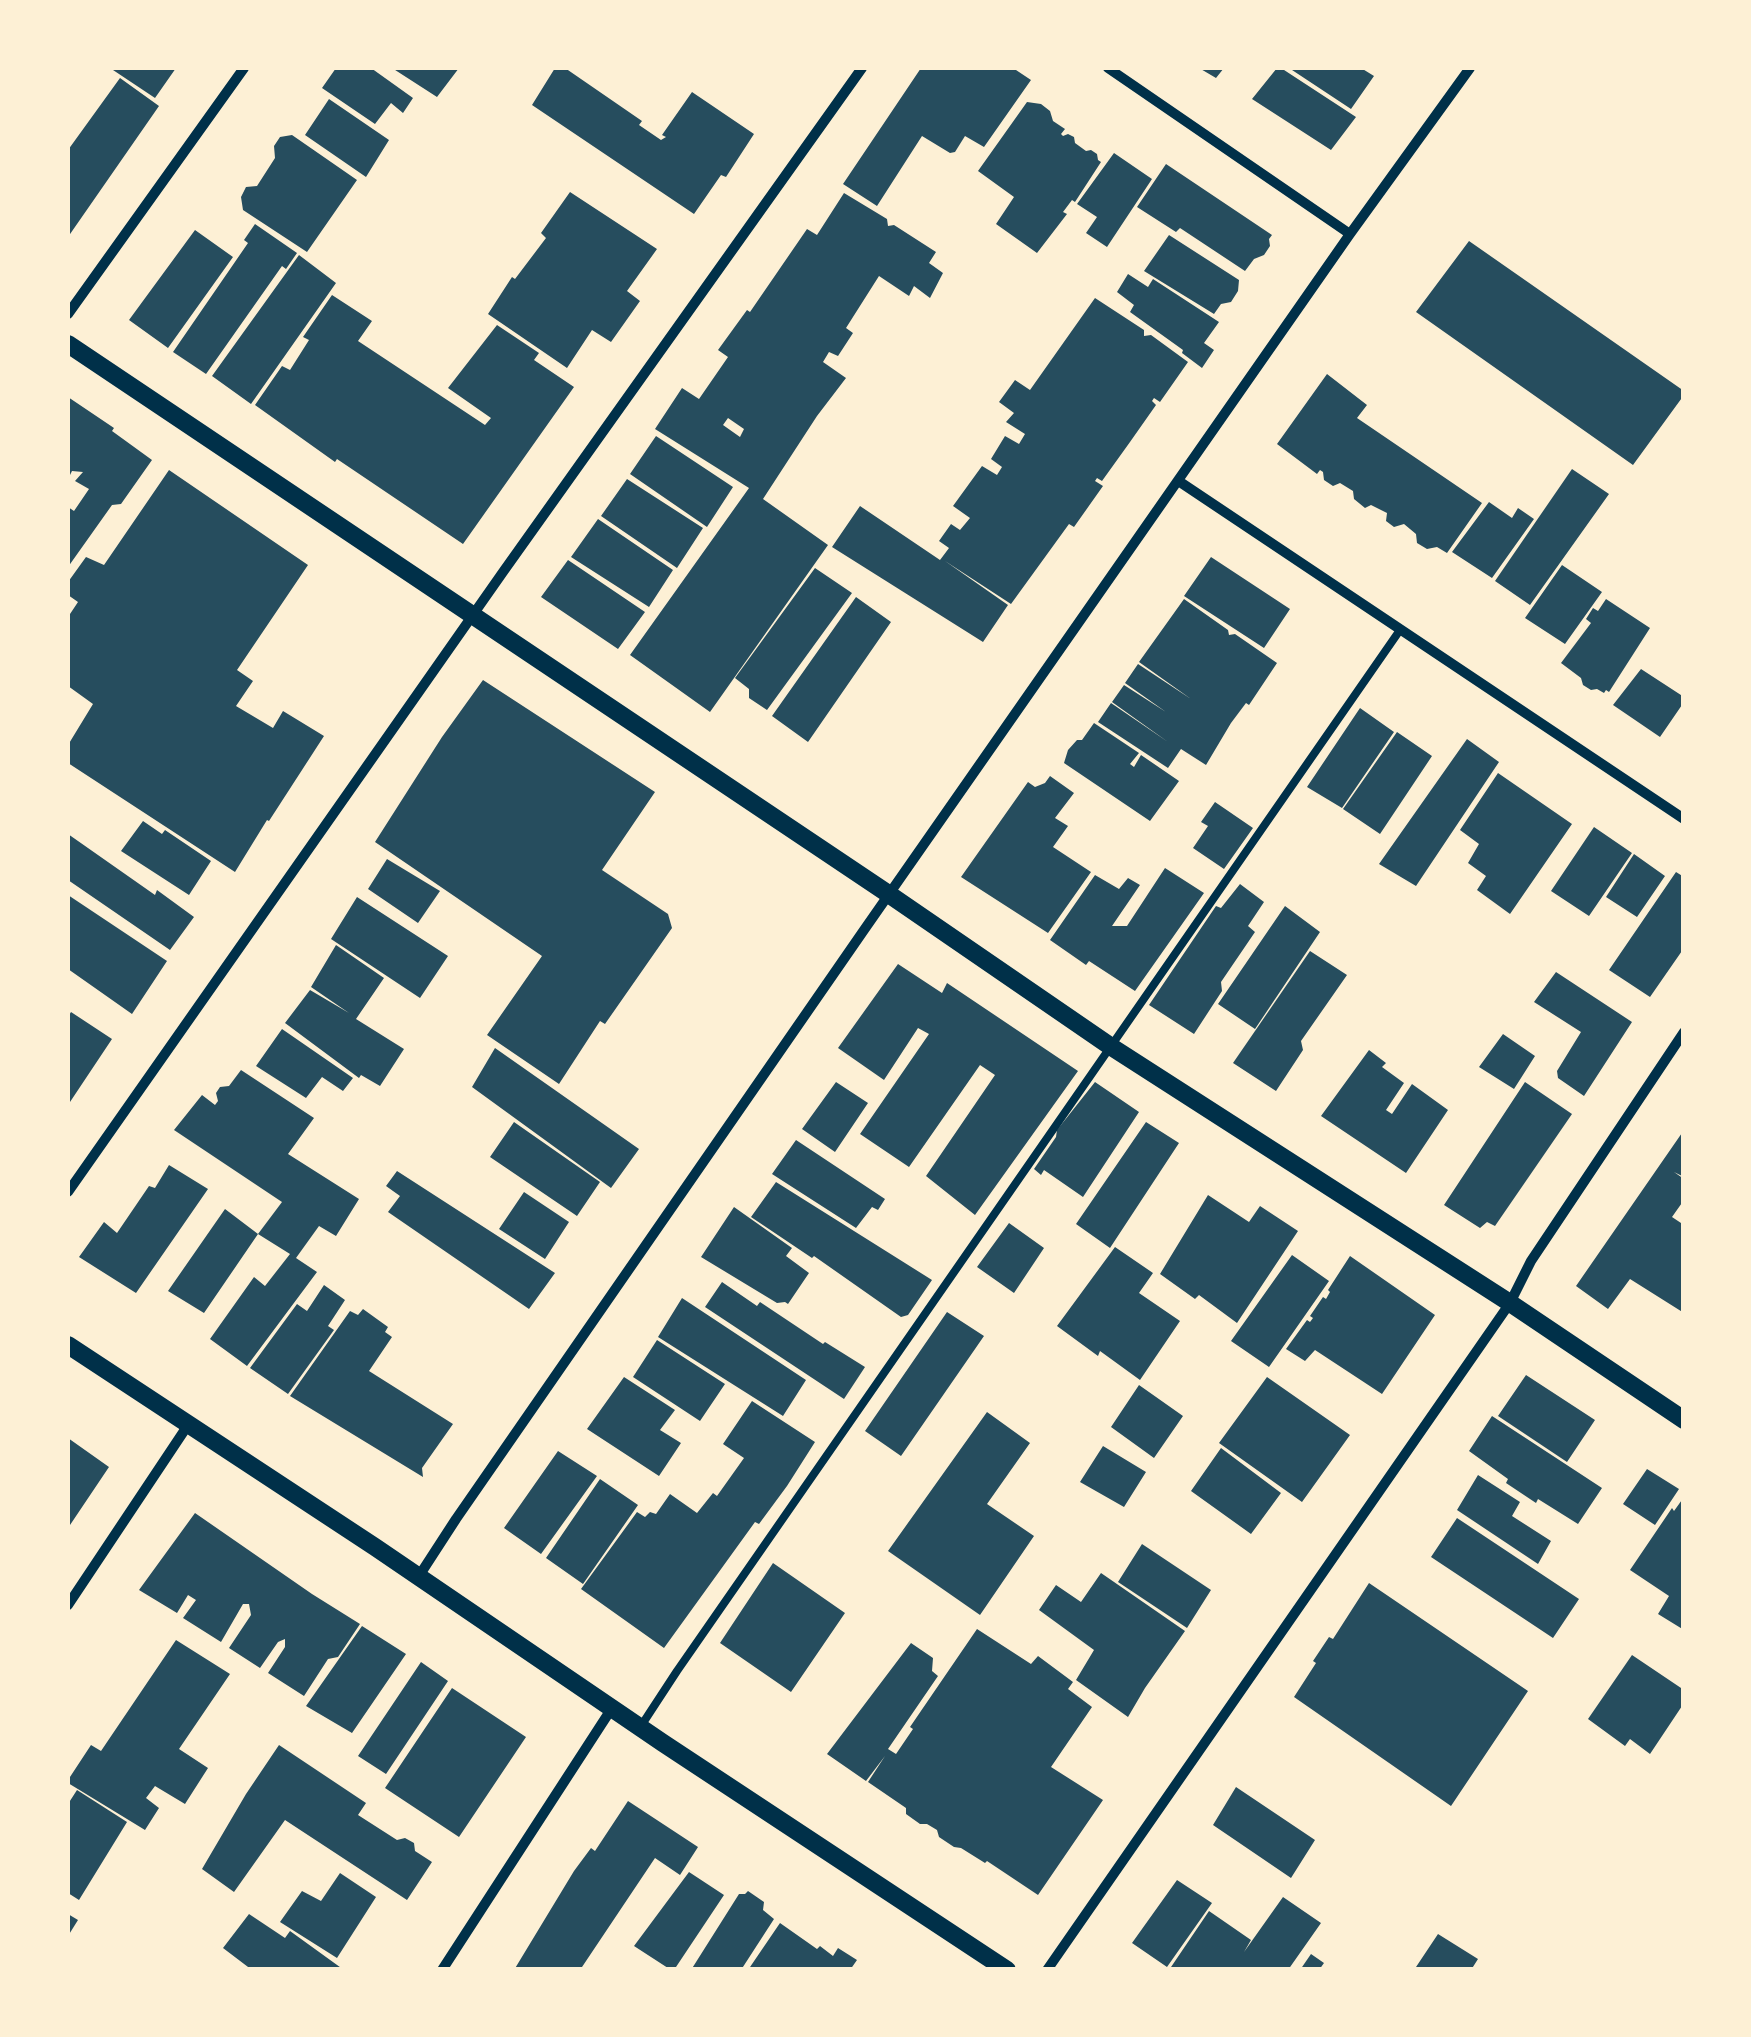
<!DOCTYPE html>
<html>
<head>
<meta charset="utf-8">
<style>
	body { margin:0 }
	#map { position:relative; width:1751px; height:2037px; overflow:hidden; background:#fdf0d5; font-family:Karla,sans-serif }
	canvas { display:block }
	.frame { position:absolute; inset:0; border:70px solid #fdf0d5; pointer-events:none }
</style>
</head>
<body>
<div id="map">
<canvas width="1751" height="2037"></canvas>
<div class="frame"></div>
</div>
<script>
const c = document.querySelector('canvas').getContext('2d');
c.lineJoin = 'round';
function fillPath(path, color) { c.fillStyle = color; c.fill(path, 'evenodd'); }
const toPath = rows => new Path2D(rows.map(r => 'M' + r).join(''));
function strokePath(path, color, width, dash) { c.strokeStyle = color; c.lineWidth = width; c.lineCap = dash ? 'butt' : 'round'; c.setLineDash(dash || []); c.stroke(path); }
const building = toPath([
	[110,68,176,68,155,98],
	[336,68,371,68,413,98,403,113,391,103,375,124,322,88],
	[392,68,459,68,437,97],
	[555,68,565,68,642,121,639,125,661,140,666,137,662,135,692,92,754,134,726,177,721,175,694,214,532,105],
	[921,68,1013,68,1031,80,984,147,965,136,955,152,950,153,922,136,877,206,843,184],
	[1199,68,1224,68,1216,78],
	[1277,68,1281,68,1356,117,1331,150,1252,99],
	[1289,68,1361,68,1374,76,1351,109],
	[120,78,159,106,68,237,68,150],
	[329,99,389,140,366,177,305,135],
	[1027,102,1041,104,1050,111,1053,121,1065,129,1061,134,1063,136,1068,134,1074,137,1075,143,1086,151,1091,150,1097,154,1098,160,1101,162,1075,202,1072,200,1063,212,1067,214,1037,253,996,224,1014,197,978,171],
	[292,135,357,180,307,252,243,210,241,197,246,187,257,186,275,158,274,146,280,137],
	[1114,153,1152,179,1107,247,1086,233,1097,217,1077,204],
	[1166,164,1272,235,1269,239,1270,246,1264,255,1254,259,1245,271,1180,228,1176,232,1137,207],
	[570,192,657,249,627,291,640,301,611,342,592,330,567,368,488,314,512,277,515,279,546,238,541,233],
	[844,193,887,219,888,226,894,225,936,252,929,263,943,273,930,298,914,286,909,296,879,276,846,328,853,333,838,356,829,352,823,362,846,378,817,416,763,499,828,545,710,712,630,655,749,488,655,429,682,388,699,399,728,357,718,350,747,310,750,312,807,229,817,235],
	[728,418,744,429,740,437,723,425],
	[255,224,297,253,286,269,282,266,206,374,173,352,248,243,244,240],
	[195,230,233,257,168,348,129,320],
	[1169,235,1239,280,1238,291,1231,302,1221,304,1214,314,1144,271],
	[1469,241,1684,391,1684,395,1633,465,1416,312],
	[299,255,336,283,251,404,212,376],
	[1128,274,1148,287,1153,279,1219,322,1204,343,1214,350,1202,368,1182,353,1183,350,1130,312,1134,305,1117,292],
	[332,295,372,321,358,341,485,425,491,418,448,388,497,325,539,353,534,360,574,387,463,544,337,459,335,462,255,405,282,366,290,370,309,340,303,337],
	[1095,298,1144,330,1144,336,1151,335,1188,362,1160,402,1154,398,1152,401,1156,405,1130,442,1102,481,1097,478,1095,481,1103,486,1074,527,1069,524,1011,604,945,561,1008,605,983,642,832,547,860,506,940,560,949,548,939,541,951,524,960,530,970,518,953,506,982,466,997,475,1002,467,991,459,1005,436,1019,444,1025,434,1006,422,1014,413,999,402,1015,380,1030,390],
	[1327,374,1367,405,1357,418,1482,503,1447,553,1437,547,1427,549,1417,543,1416,534,1404,524,1394,527,1386,521,1387,513,1371,505,1365,508,1354,499,1353,491,1340,483,1333,486,1324,480,1323,472,1320,470,1317,474,1277,444],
	[68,397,114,428,112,431,152,460,121,504,112,505,68,567,68,507,74,511,89,489,75,481,83,472,72,471,68,479],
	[656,436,733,487,707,527,630,474],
	[1572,469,1609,494,1530,605,1495,581],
	[169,470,308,565,237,670,253,681,236,706,273,728,283,711,324,736,269,821,267,820,235,872,68,763,68,745,93,704,68,686,68,617,78,602,68,595,68,582,86,557,104,565],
	[627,479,703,528,677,568,601,516],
	[1489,502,1512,518,1518,508,1534,519,1492,578,1452,552],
	[598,519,673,570,649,607,571,557],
	[1211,557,1290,609,1264,648,1184,596],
	[568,560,645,612,618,649,541,597],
	[1562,565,1602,592,1565,644,1525,618],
	[815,568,852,593,767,710,749,698,749,689,735,678],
	[856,597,891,622,808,742,772,716],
	[1184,599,1228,630,1229,635,1235,634,1277,663,1249,705,1246,703,1231,723,1206,765,1181,749,1168,768,1098,722,1111,703,1168,742,1112,702,1124,685,1166,712,1125,683,1138,664,1191,699,1139,662],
	[1606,599,1650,628,1609,692,1606,690,1604,693,1597,689,1591,690,1583,685,1581,678,1561,663,1591,623,1586,619,1593,608,1598,611],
	[1641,669,1684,697,1684,702,1660,737,1613,705],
	[483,680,655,792,602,870,668,914,672,928,605,1024,600,1021,559,1084,487,1035,542,956,375,842,442,737],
	[1360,708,1394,732,1342,808,1307,787],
	[1094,723,1139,753,1130,764,1134,767,1141,755,1179,781,1150,821,1064,763,1068,750,1077,740,1082,740],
	[1397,732,1432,756,1380,834,1343,809],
	[1467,739,1499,762,1416,886,1379,864],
	[1498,773,1572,824,1510,914,1477,890,1486,876,1468,863,1479,844,1460,830],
	[1050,776,1074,793,1055,818,1068,826,1053,847,1091,872,1048,933,961,877,1028,782,1035,787,1045,783],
	[1215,802,1253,828,1224,869,1193,848,1208,826,1201,822],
	[143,821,162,834,165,830,211,861,189,895,121,851],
	[1594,827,1632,853,1589,916,1551,891],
	[68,834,155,895,157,890,194,917,170,950,68,880],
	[1634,854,1665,876,1637,917,1606,897],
	[387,859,440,891,418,923,368,889],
	[1165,868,1204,893,1135,991,1089,961,1086,965,1050,940,1095,875,1119,889,1128,878,1140,885,1112,926,1127,926],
	[1676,872,1684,877,1684,948,1650,997,1609,970],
	[1240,884,1264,902,1248,926,1255,932,1221,982,1222,991,1194,1034,1149,1005,1216,906,1221,908],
	[68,895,167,961,132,1014,68,969],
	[357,897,448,956,420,998,331,939],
	[1285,906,1320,932,1255,1029,1218,1004],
	[336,945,384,978,356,1019,404,1049,380,1086,361,1075,359,1078,285,1023,310,990,349,1013,311,987],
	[1310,951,1347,975,1301,1041,1303,1050,1276,1091,1233,1063],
	[898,964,942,993,947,983,1078,1071,975,1215,926,1176,995,1075,980,1065,909,1167,860,1134,929,1034,918,1028,884,1080,838,1048],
	[1556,972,1632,1022,1584,1096,1558,1078,1557,1071,1581,1032,1534,1002],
	[71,1012,112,1039,68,1105,68,1017],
	[282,1029,353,1078,343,1091,322,1077,306,1098,256,1066],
	[1503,1034,1535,1056,1514,1089,1479,1067],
	[495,1048,639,1149,611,1188,472,1087],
	[1369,1050,1386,1063,1382,1067,1404,1083,1386,1110,1392,1114,1412,1084,1448,1110,1406,1173,1321,1116],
	[241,1070,314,1118,288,1154,359,1199,336,1236,319,1226,296,1258,317,1272,247,1366,210,1339,254,1277,265,1286,290,1254,258,1234,282,1202,174,1130,202,1095,215,1105,218,1101,216,1093,220,1087,229,1086],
	[836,1082,868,1103,835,1152,802,1129],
	[1095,1082,1139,1112,1083,1197,1044,1170,1041,1175,1034,1169,1056,1137,1057,1130],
	[1525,1082,1572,1114,1495,1226,1487,1222,1480,1228,1444,1205],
	[514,1122,600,1182,577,1216,490,1157],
	[1146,1122,1179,1143,1110,1248,1076,1224],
	[1684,1130,1684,1177,1674,1172,1684,1179,1684,1200,1672,1217,1684,1225,1684,1313,1630,1279,1608,1309,1576,1286],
	[796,1140,885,1199,878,1210,872,1207,856,1228,772,1174],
	[169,1165,208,1189,136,1293,79,1257,104,1222,117,1233,149,1186,155,1188],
	[397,1171,555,1273,529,1309,388,1212,400,1196,386,1186],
	[776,1182,932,1280,908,1315,901,1317,814,1256,812,1258,751,1217],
	[524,1192,569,1222,545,1259,499,1229],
	[1208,1195,1249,1222,1260,1206,1298,1231,1237,1323,1199,1295,1195,1299,1160,1274],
	[734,1207,792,1248,786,1256,809,1273,788,1304,785,1302,777,1303,701,1257],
	[225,1209,258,1234,204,1313,168,1291],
	[1009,1223,1044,1248,1014,1293,977,1267],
	[1115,1247,1153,1273,1139,1293,1180,1321,1140,1380,1100,1351,1098,1356,1057,1326],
	[1292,1255,1329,1281,1269,1367,1231,1341],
	[1350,1256,1435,1315,1382,1394,1315,1350,1305,1361,1286,1349,1307,1320,1310,1322,1313,1318,1310,1316,1323,1297,1326,1299,1330,1292,1328,1290],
	[722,1282,757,1306,760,1302,823,1344,825,1342,865,1367,844,1399,705,1307],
	[324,1285,345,1300,328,1326,334,1330,288,1394,250,1368,297,1304,307,1311],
	[682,1298,806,1380,783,1416,658,1337],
	[363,1309,388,1327,385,1332,392,1337,369,1371,453,1424,422,1468,423,1477,290,1396,350,1311,358,1315],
	[947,1312,984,1336,901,1456,865,1431],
	[657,1340,725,1384,700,1421,633,1377],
	[1526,1375,1595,1420,1567,1462,1498,1416],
	[624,1377,675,1410,660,1430,681,1443,659,1476,587,1429],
	[1267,1377,1350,1435,1302,1502,1219,1443],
	[1139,1385,1183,1416,1154,1458,1111,1427],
	[752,1401,815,1442,787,1486,759,1524,755,1522,664,1648,581,1589,637,1512,645,1517,650,1512,656,1514,670,1494,697,1513,713,1493,717,1496,744,1458,723,1444],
	[987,1412,1030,1443,987,1504,1034,1536,980,1615,888,1551],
	[1492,1416,1602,1488,1578,1524,1538,1499,1536,1503,1506,1483,1508,1479,1469,1451],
	[68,1438,109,1467,68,1528],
	[1103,1446,1146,1472,1124,1507,1080,1482],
	[1221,1448,1281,1493,1251,1534,1191,1491],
	[558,1451,597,1476,541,1554,504,1528],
	[1647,1469,1679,1489,1655,1525,1623,1504],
	[1478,1475,1520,1502,1512,1516,1551,1541,1538,1564,1457,1510],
	[600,1479,638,1505,583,1584,546,1558],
	[1684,1497,1684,1630,1658,1614,1669,1596,1630,1570,1672,1508,1674,1511],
	[195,1513,312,1594,360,1624,338,1657,328,1659,304,1696,268,1673,285,1647,285,1639,278,1642,260,1668,229,1648,251,1615,249,1604,243,1604,221,1642,183,1618,196,1600,188,1595,177,1613,139,1590],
	[1457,1518,1579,1599,1553,1638,1431,1557],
	[1142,1544,1211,1590,1187,1628,1118,1582],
	[773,1563,845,1613,791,1692,720,1643],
	[1101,1573,1185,1631,1145,1688,1128,1717,1076,1680,1094,1650,1039,1610,1056,1585,1081,1602],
	[1369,1583,1528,1691,1451,1806,1294,1697,1316,1663,1313,1661,1329,1637,1333,1639],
	[362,1626,406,1654,352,1733,306,1706],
	[977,1629,1031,1664,1038,1656,1073,1682,1068,1689,1092,1707,1051,1767,1103,1800,1038,1895,987,1861,985,1863,961,1848,954,1847,939,1837,937,1830,927,1824,920,1824,906,1814,906,1808,868,1782,885,1756,866,1781,827,1754,911,1643,933,1658,932,1671,938,1676,888,1749,896,1754,913,1729,910,1727],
	[176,1640,230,1674,179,1749,208,1768,185,1804,155,1786,146,1798,159,1808,145,1830,68,1783,68,1780,91,1745,101,1751],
	[1632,1655,1684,1690,1684,1703,1650,1754,1630,1739,1625,1746,1588,1719],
	[421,1662,448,1681,386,1774,358,1756],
	[452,1688,526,1737,459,1837,385,1788],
	[279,1745,366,1803,358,1815,397,1840,405,1838,414,1843,415,1851,432,1862,407,1900,285,1820,234,1892,202,1869,246,1794],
	[1236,1787,1315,1840,1291,1878,1213,1825],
	[77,1790,127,1822,79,1900,68,1893,68,1804],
	[628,1801,698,1847,680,1875,655,1858,580,1970,514,1970,574,1871,591,1848,595,1851],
	[689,1872,724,1895,674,1970,671,1970,634,1946],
	[340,1873,376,1897,337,1958,280,1922,302,1891,321,1901],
	[1177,1880,1212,1903,1167,1967,1132,1943],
	[748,1891,764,1902,763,1910,774,1919,741,1970,691,1970,739,1894,745,1894],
	[1283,1897,1321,1923,1288,1970,1169,1970,1209,1911,1251,1940,1244,1952],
	[68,1914,78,1920,68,1936],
	[249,1914,285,1938,290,1931,344,1970,252,1970,223,1948],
	[780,1923,817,1949,820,1946,833,1956,838,1948,857,1960,850,1970,748,1970],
	[1438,1934,1478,1959,1471,1970,1414,1970],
	[1311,1954,1324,1963,1319,1970,1300,1970]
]);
const service = toPath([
	[641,1726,677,1671,1400,630]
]);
const minor = toPath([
	[1108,68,1350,234],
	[68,314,244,68],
	[1180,482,1684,819],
	[68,1192,503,572,862,68],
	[419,1576,456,1519,864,930,1350,234,1470,68],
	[68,1605,188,1425],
	[442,1970,612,1708],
	[1047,1970,1510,1303,1531,1261,1684,1032]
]);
const tertiary = toPath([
	[68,344,890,895,1110,1046,1510,1303,1684,1420],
	[68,1345,375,1547,663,1743,1007,1970]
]);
fillPath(building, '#264d5e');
strokePath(service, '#003049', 8);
strokePath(minor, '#003049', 10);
strokePath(tertiary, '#003049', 18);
</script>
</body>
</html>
